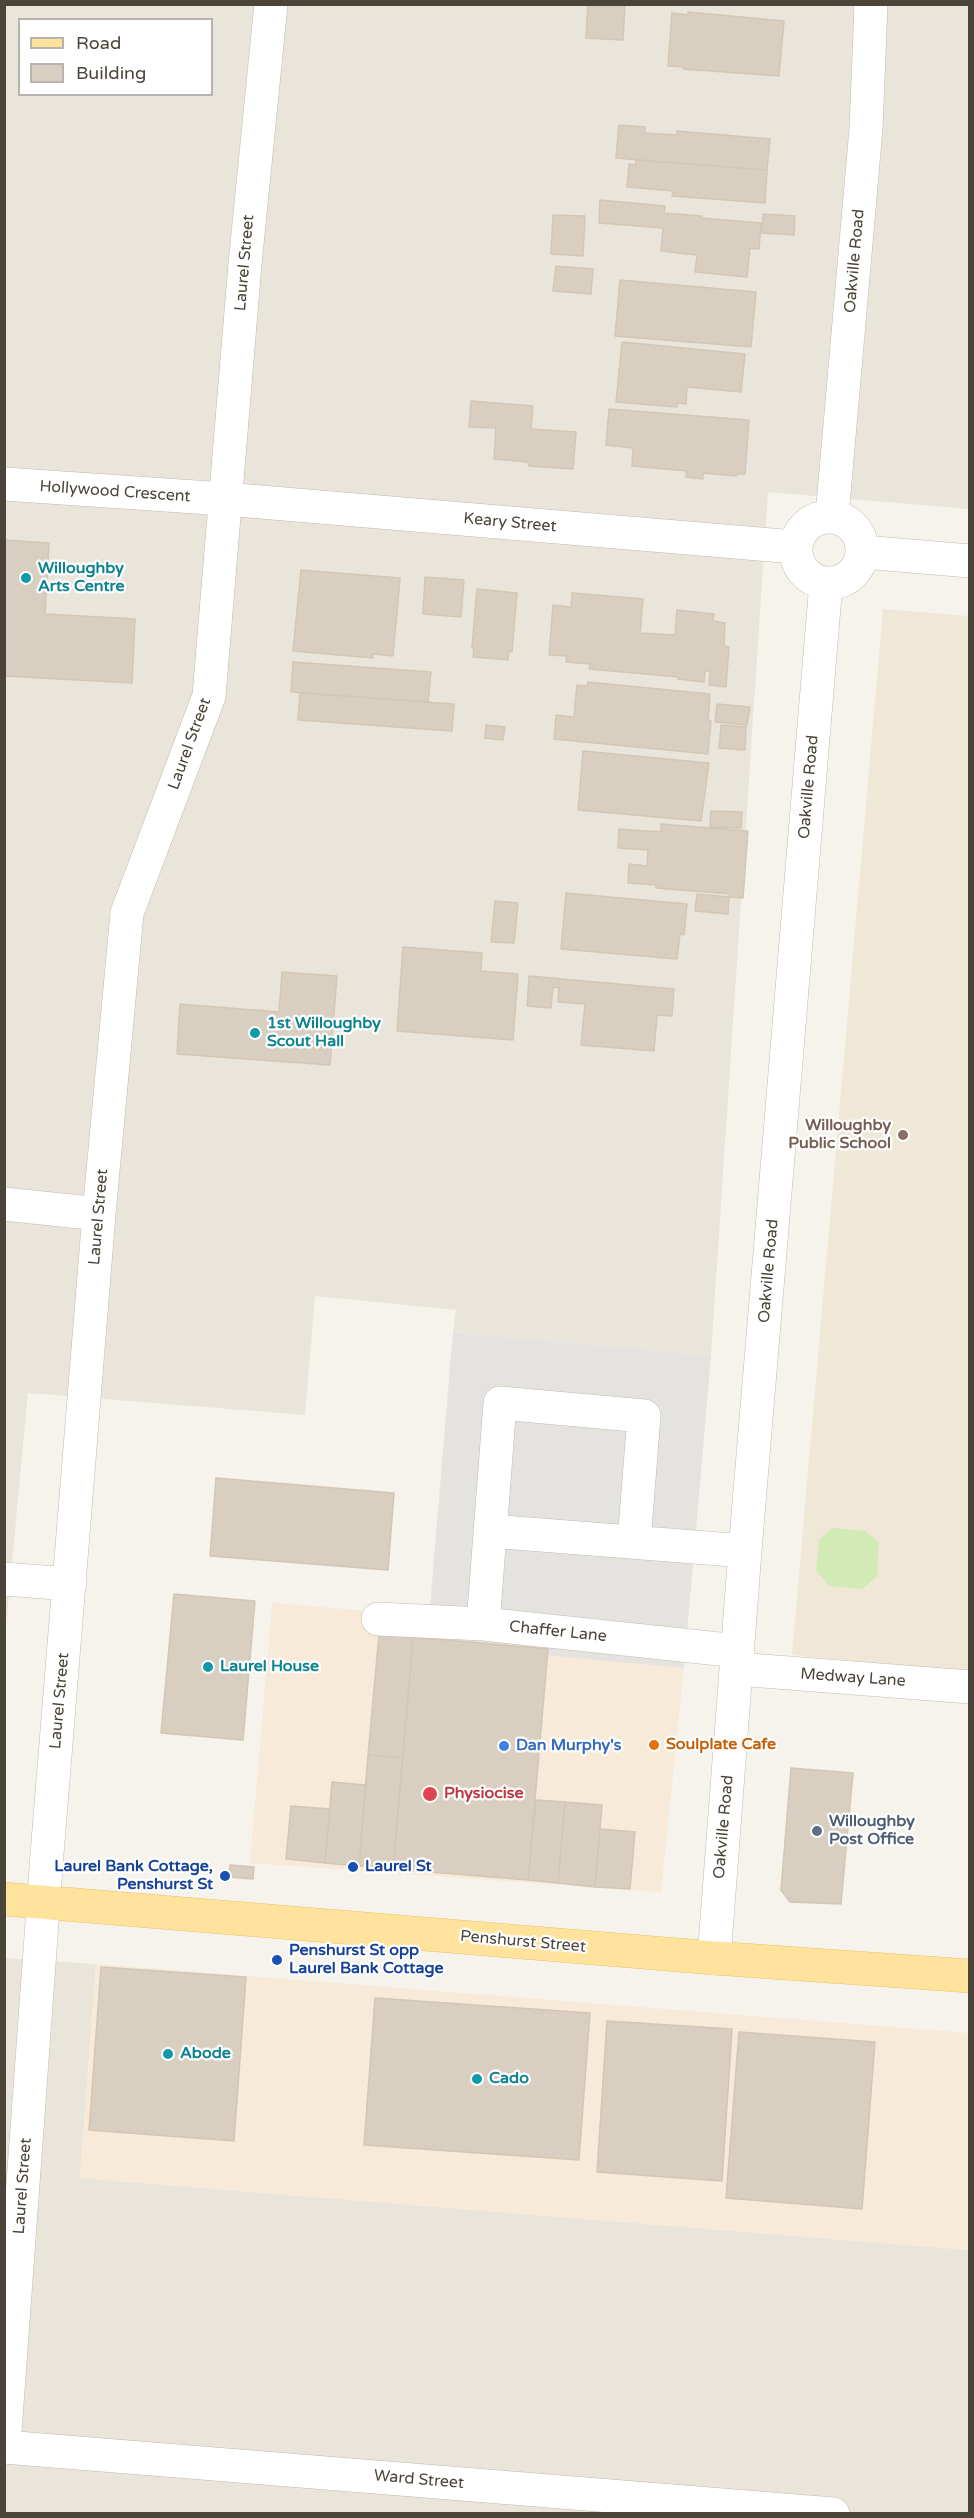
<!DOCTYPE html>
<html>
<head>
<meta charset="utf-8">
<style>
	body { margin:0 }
	#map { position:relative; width:974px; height:2518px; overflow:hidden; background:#f6f3ec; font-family:"Varela Round",sans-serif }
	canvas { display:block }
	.frame { position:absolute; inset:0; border:6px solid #4b4439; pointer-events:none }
	.legend { position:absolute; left:18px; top:18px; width:195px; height:78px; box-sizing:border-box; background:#fff; border:2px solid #b7b4b0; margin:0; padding:8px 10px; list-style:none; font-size:18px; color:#4b4439 }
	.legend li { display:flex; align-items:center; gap:12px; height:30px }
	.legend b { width:30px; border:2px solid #b7b4b0 }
</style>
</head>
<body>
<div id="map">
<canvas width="974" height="2518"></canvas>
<div class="frame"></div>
<ul class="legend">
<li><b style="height:8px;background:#ffe39c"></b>Road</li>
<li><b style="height:16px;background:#d8cfc1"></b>Building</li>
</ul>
</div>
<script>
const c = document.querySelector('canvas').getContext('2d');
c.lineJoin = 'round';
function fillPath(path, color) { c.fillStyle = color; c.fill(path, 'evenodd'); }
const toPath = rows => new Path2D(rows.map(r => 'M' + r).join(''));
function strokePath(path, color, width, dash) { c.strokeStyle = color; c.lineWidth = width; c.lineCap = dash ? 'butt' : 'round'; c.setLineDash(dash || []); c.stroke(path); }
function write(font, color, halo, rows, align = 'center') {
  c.font = font + ' "Varela Round",sans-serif'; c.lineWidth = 4.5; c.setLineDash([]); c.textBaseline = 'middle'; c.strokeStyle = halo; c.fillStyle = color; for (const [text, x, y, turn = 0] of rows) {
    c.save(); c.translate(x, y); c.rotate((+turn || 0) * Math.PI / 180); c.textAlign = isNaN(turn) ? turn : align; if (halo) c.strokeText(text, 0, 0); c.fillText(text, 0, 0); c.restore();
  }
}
const residential = toPath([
	[5,5,969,5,969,509,768,492,711,1355,453,1332,456,1310,315,1296,305,1415,28,1393,5,1637],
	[20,20,212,20,212,94,20,94],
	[4,1958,96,1964,80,2178,969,2250,969,2513,5,2513]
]);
const commercial = toPath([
	[453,1332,711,1355,684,1668,661,1892,250,1863,272,1603,429,1616],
	[96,1964,969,2033,969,2250,80,2178]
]);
const education = toPath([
	[883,609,969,616,969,1672,792,1655]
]);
const green = toPath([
	[832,1528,865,1531,879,1542,877,1576,863,1589,830,1586,816,1571,819,1540]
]);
const parking = toPath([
	[453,1332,711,1355,684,1668,427,1644]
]);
const building = toPath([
	[588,4,625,4,623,40,586,38,588,4],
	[688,12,784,21,779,76,683,69,684,67,668,66,672,13,688,15,688,12],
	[619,125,645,127,645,133,677,135,677,131,770,139,767,170,616,158,619,125],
	[636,160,767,170,765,203,672,196,673,191,627,187,629,164,636,165,636,160],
	[600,200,665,206,664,213,702,216,702,218,761,223,759,249,750,248,747,277,695,272,697,255,661,251,663,228,599,223,600,200],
	[763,214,795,216,794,235,762,233,763,214],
	[553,215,585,216,583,256,551,254,553,215],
	[556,266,593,269,591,294,553,291,556,266],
	[620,280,756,292,751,347,615,336,620,280],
	[622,342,745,354,741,392,687,387,686,404,677,403,677,407,616,402,622,342],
	[471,401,533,406,531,429,576,432,573,469,529,466,528,462,494,459,496,428,469,427,471,401],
	[609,409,749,420,745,474,737,474,736,476,703,473,703,479,686,477,687,471,632,466,633,448,606,445,609,409],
	[4,540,49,543,45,614,135,619,132,683,4,676,4,540],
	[301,570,400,578,393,656,373,654,373,658,293,651,301,570],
	[425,577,464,580,461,617,423,614,425,577],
	[477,589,517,593,512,652,509,651,508,660,473,657,474,648,472,648,477,589],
	[572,593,643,599,640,633,675,635,677,610,714,614,713,621,725,623,724,646,729,647,726,687,709,685,710,671,705,671,704,682,678,679,678,677,589,669,590,664,566,662,567,656,549,655,553,605,571,607,572,593],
	[293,662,431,672,428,702,291,692,293,662],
	[588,682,710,694,708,721,711,721,708,754,554,739,556,715,574,717,577,685,587,686,588,682],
	[300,693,454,704,452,731,298,720,300,693],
	[717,704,750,707,747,725,715,722,717,704],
	[486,725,505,727,503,740,485,738,486,725],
	[721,725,746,727,745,750,719,748,721,725],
	[583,751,709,763,701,821,578,810,583,751],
	[711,811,742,812,741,828,710,827,711,811],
	[661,824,748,831,743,898,729,897,730,894,656,888,656,885,628,883,629,864,647,866,648,850,618,848,619,829,661,832,661,824],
	[566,893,687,904,684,935,680,934,677,959,561,949,566,893],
	[697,894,729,897,728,914,695,911,697,894],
	[495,901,518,903,514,943,491,942,495,901],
	[403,947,482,953,481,971,518,974,513,1040,397,1031,403,947],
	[282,972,337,976,330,1065,177,1054,180,1004,279,1012,282,972],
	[529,976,674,989,672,1016,657,1015,654,1051,581,1045,585,1004,558,1002,559,988,553,987,551,1008,527,1006,529,976],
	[216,1478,394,1493,388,1570,210,1556,216,1478],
	[174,1594,255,1601,243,1740,161,1733,174,1594],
	[379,1635,413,1637,403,1758,368,1755,379,1635],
	[413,1637,548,1649,528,1880,393,1869,413,1637],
	[368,1755,403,1758,393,1869,359,1866,368,1755],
	[791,1768,853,1773,841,1904,790,1902,781,1890,791,1768],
	[332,1782,366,1785,359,1866,325,1863,332,1782],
	[536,1800,565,1802,558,1883,528,1880,536,1800],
	[565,1802,602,1805,595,1887,558,1883,565,1802],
	[291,1806,330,1809,325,1863,286,1859,291,1806],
	[600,1829,635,1832,630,1889,595,1887,600,1829],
	[230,1865,254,1867,253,1879,229,1877,230,1865],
	[101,1967,246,1977,234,2141,89,2130,101,1967],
	[375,1998,590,2013,579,2160,364,2145,375,1998],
	[607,2021,732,2029,722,2181,597,2172,607,2021],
	[739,2032,875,2042,862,2209,726,2198,739,2032]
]);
const minor = toPath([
	[4,484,225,499,795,547],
	[832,516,866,129,871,4],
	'796 550a33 33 0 1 1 66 0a33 33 0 1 1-66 0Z',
	[863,552,970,561],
	[4,1204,99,1214],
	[490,1531,745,1551],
	[4,1579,70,1584],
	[378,1619,483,1624,738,1651],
	[483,1624,500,1403,644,1416,634,1542],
	[737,1669,970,1687],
	[714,1958,745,1551,826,583],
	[4,2445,47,1854,99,1214,127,913,209,696,245,264,271,4],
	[4,2447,833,2514]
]);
const major = toPath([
	[4,1899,714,1958,970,1976]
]);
const markers = [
	[26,578,6,"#0f9aa8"],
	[255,1033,6,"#0f9aa8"],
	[903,1135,6,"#8d6e63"],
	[208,1667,6,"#0f9aa8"],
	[654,1745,6,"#e8710a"],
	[504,1746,6,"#3f7fe0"],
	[430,1794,8,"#e0444e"],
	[817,1831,6,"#5c6f8a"],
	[353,1867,6,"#1a4fb4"],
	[225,1876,6,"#1a4fb4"],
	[277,1960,6,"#1a4fb4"],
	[168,2054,6,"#0f9aa8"],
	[477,2079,6,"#0f9aa8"]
];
const streetNames = [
	["Oakville Road",855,261,-85],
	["Laurel Street",245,263,-85],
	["Hollywood Crescent",115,492,4],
	["Keary Street",510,523,5],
	["Laurel Street",190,744,-70],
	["Oakville Road",809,787,-85],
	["Laurel Street",99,1217,-85],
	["Oakville Road",769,1271,-85],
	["Chaffer Lane",558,1632,6],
	["Medway Lane",853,1678,4],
	["Laurel Street",60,1701,-85],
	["Oakville Road",724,1827,-85],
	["Penshurst Street",523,1942,5],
	["Laurel Street",23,2186,-86],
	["Ward Street",419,2480,5]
];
const cultureNames = [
	["Willoughby",38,569],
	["Arts Centre",38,587],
	["1st Willoughby",267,1024],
	["Scout Hall",267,1042],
	["Laurel House",220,1667],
	["Abode",180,2054],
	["Cado",489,2079]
];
const educationNames = [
	["Willoughby",891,1126],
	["Public School",891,1144]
];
const foodNames = [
	["Soulplate Cafe",666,1745]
];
const shopNames = [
	["Dan Murphy's",516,1746]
];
const healthNames = [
	["Physiocise",444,1794]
];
const serviceNames = [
	["Willoughby",829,1822],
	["Post Office",829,1840]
];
const transitNames = [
	["Laurel Bank Cottage,",213,1867,"right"],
	["Penshurst St",213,1885,"right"],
	["Laurel St",365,1867],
	["Penshurst St opp",289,1951],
	["Laurel Bank Cottage",289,1969]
];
fillPath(residential, '#eae5da');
fillPath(commercial, '#f7ead8');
fillPath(education, '#efe8d6');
fillPath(green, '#d2eab5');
fillPath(parking, '#e5e3e0');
fillPath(building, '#d8cfc1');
strokePath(building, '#d3c7b4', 1.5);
strokePath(minor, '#c2bbae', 34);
strokePath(major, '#e6c16a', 34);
strokePath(minor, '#fff', 33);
strokePath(major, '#ffe39c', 33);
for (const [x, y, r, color] of markers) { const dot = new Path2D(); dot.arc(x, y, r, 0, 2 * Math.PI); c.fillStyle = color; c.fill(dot); strokePath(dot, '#fff', 2); }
write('16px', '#4b4439', '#fff', streetNames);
write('bold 16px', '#0d838f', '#fff', cultureNames, 'left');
write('bold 16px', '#785e54', '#fff', educationNames, 'right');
write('bold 16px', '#c56008', '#fff', foodNames, 'left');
write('bold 16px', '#366cbe', '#fff', shopNames, 'left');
write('bold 16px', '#be3a42', '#fff', healthNames, 'left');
write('bold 16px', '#4e5e75', '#fff', serviceNames, 'left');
write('bold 16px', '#164399', '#fff', transitNames, 'left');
</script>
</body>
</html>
